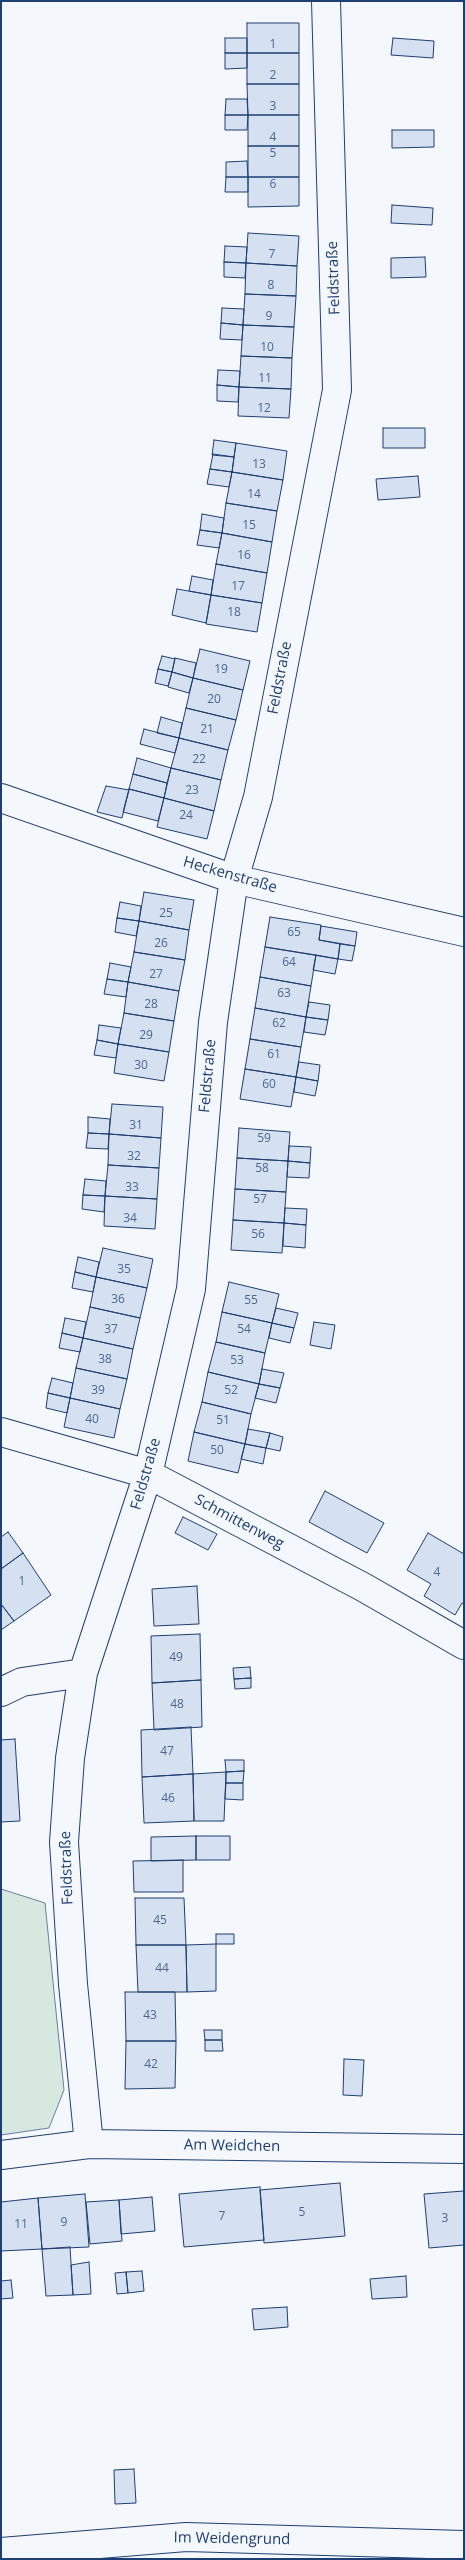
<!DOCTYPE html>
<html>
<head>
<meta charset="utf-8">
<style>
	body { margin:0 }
	#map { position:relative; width:465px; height:2560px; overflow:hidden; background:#f4f7fb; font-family:"Open Sans",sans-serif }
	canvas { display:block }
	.frame { position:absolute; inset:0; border:2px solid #1d3f73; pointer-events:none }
</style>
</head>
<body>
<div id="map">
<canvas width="465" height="2560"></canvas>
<div class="frame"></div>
</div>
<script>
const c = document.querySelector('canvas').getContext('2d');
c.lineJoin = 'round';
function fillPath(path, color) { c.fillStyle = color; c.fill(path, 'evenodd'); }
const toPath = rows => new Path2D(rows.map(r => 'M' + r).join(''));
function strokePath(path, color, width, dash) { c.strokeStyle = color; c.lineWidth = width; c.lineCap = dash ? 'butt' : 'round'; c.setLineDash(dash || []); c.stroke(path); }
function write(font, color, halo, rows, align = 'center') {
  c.font = font + ' "Open Sans",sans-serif'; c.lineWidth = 4; c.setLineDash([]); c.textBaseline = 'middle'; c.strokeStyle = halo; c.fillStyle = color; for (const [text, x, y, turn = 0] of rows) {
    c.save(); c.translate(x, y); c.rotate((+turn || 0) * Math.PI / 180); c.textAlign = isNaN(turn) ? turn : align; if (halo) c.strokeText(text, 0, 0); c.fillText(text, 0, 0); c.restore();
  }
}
const green = toPath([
	[1,1889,45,1903,64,2090,49,2128,1,2135,1,1889]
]);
const building = toPath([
	[247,23,299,23,299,53,247,53,247,23],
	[225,38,247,38,247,53,225,53,225,38],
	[393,38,434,41,433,58,391,55,393,38],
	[225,53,247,53,247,68,225,69,225,53],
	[247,53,299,53,299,84,247,84,247,53],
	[247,84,299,84,299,115,248,115,247,84],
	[226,99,247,99,248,115,225,115,226,99],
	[225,115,248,115,247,130,225,130,225,115],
	[248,115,299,115,299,146,248,146,248,115],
	[392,130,434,130,434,147,392,148,392,130],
	[248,146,299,146,299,177,248,177,248,146],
	[247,161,248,177,226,177,226,162,247,161],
	[226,177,248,177,248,192,225,192,226,177],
	[248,177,299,177,299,206,248,207,248,177],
	[392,205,433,208,432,225,391,223,392,205],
	[248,233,299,236,297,266,246,263,248,233],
	[225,246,247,247,246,263,224,262,225,246],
	[425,257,426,277,391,278,391,258,425,257],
	[224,262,246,263,245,278,224,277,224,262],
	[246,263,297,266,296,296,245,294,246,263],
	[245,294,296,296,294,327,243,325,245,294],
	[222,308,244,309,243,325,221,323,222,308],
	[221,323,243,325,242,340,220,339,221,323],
	[243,325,294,327,292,358,241,356,243,325],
	[241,356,292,358,291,389,239,387,241,356],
	[218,370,240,371,239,387,217,385,218,370],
	[217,385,239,387,238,402,217,401,217,385],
	[239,387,291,389,289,418,238,416,239,387],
	[383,428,425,428,425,448,383,448,383,428],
	[214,440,236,443,234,457,212,455,214,440],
	[236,443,287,451,283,480,232,472,236,443],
	[213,454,234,457,232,472,210,469,213,454],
	[210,469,232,472,229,487,207,484,210,469],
	[232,472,283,480,277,511,226,503,232,472],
	[418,476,420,497,378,500,376,479,418,476],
	[226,503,277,511,272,542,222,533,226,503],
	[202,514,224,518,222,533,200,530,202,514],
	[200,530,222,533,219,548,197,545,200,530],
	[222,533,272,542,267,573,216,564,222,533],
	[216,564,267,573,262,603,211,595,216,564],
	[192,576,213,580,211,595,189,591,192,576],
	[177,589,211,595,206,623,172,615,177,589],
	[211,595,262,603,257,632,206,624,211,595],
	[200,649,250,661,243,690,193,678,200,649],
	[162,656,175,659,172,672,158,669,162,656],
	[175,658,196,663,193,678,172,672,175,658],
	[158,669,172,672,168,686,155,683,158,669],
	[172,672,193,678,189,693,168,687,172,672],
	[193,678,243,690,236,720,186,708,193,678],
	[186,708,236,720,228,750,179,738,186,708],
	[161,717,182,723,179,738,157,733,161,717],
	[144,729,179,738,175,753,140,744,144,729],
	[179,738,228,750,221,780,171,768,179,738],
	[137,758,171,768,167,783,133,774,137,758],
	[171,768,221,780,214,811,164,798,171,768],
	[133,774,167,783,164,798,129,789,133,774],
	[106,786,129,790,122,818,97,812,106,786],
	[129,789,164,798,158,821,123,812,129,789],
	[164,798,214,811,207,839,157,827,164,798],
	[144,892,194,900,189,930,139,921,144,892],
	[120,902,141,906,139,921,117,918,120,902],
	[270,917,321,925,319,940,340,944,338,959,265,947,270,917],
	[117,918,139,921,136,936,115,932,117,918],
	[139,921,189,930,185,960,134,952,139,921],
	[321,926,357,932,355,946,319,940,321,926],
	[340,944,355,946,352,961,338,959,340,944],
	[265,947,316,955,311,986,260,977,265,947],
	[134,952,185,960,179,991,128,982,134,952],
	[316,955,338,959,335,974,313,970,316,955],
	[110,963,131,967,128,982,107,979,110,963],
	[260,977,311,986,306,1017,255,1008,260,977],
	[107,979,128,982,126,997,104,994,107,979],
	[128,982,179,991,174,1021,124,1013,128,982],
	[309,1002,330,1005,328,1020,306,1017,309,1002],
	[255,1008,306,1017,301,1047,250,1039,255,1008],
	[124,1013,174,1021,169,1052,118,1044,124,1013],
	[306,1017,328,1020,325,1035,304,1032,306,1017],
	[99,1025,121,1028,118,1044,97,1040,99,1025],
	[250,1039,301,1047,296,1077,245,1069,250,1039],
	[97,1040,118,1044,116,1058,94,1055,97,1040],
	[118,1044,169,1052,164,1081,114,1073,118,1044],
	[299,1062,320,1065,318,1081,296,1077,299,1062],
	[245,1069,296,1077,291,1107,240,1099,245,1069],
	[296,1077,318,1081,315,1096,294,1092,296,1077],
	[112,1104,163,1107,161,1138,109,1134,112,1104],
	[88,1117,110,1119,109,1134,88,1133,88,1117],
	[239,1128,290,1132,288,1161,237,1158,239,1128],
	[88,1133,109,1134,108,1149,86,1148,88,1133],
	[109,1134,161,1138,159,1168,108,1165,109,1134],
	[289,1146,311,1147,310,1163,288,1161,289,1146],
	[237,1158,288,1161,286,1192,235,1189,237,1158],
	[288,1161,310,1163,309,1178,287,1177,288,1161],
	[108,1165,159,1168,157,1199,105,1196,108,1165],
	[85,1179,106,1181,105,1196,83,1195,85,1179],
	[235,1189,286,1192,284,1223,233,1220,235,1189],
	[83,1195,105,1196,104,1212,82,1209,83,1195],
	[105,1196,157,1199,155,1229,104,1226,105,1196],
	[285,1208,307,1209,306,1225,284,1223,285,1208],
	[233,1220,284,1223,282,1253,231,1250,233,1220],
	[284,1223,306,1225,305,1248,283,1246,284,1223],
	[103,1248,153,1259,147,1288,96,1277,103,1248],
	[78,1257,99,1262,96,1277,75,1272,78,1257],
	[75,1272,96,1277,93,1292,72,1288,75,1272],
	[96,1277,147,1288,140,1318,90,1307,96,1277],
	[229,1282,279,1294,272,1323,222,1312,229,1282],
	[90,1307,140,1318,133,1349,83,1338,90,1307],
	[276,1308,298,1313,294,1328,272,1323,276,1308],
	[222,1312,272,1323,265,1353,216,1342,222,1312],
	[65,1318,86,1322,83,1338,62,1333,65,1318],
	[314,1322,335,1325,331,1349,310,1345,314,1322],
	[272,1323,294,1328,290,1343,269,1338,272,1323],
	[62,1333,83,1338,80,1352,59,1348,62,1333],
	[83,1338,133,1349,127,1379,76,1368,83,1338],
	[216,1342,265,1353,259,1384,208,1372,216,1342],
	[76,1368,127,1379,120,1409,70,1398,76,1368],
	[262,1369,284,1373,280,1388,259,1384,262,1369],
	[208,1372,259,1384,251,1414,202,1402,208,1372],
	[52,1378,73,1383,70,1398,48,1393,52,1378],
	[259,1384,280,1388,276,1403,255,1398,259,1384],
	[48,1393,70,1398,67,1413,46,1408,48,1393],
	[70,1398,120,1409,114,1438,64,1427,70,1398],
	[202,1402,251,1414,245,1444,194,1432,202,1402],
	[248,1429,270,1433,266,1448,245,1444,248,1429],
	[194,1432,245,1444,238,1473,188,1461,194,1432],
	[270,1433,283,1437,280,1451,266,1448,270,1433],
	[245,1444,266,1448,263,1464,241,1459,245,1444],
	[325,1491,384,1523,367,1553,309,1522,325,1491],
	[183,1517,217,1534,208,1550,175,1533,183,1517],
	[8,1532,23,1553,1,1569,1,1537,8,1532],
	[428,1533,464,1554,464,1604,462,1603,455,1615,424,1596,431,1584,407,1570,428,1533],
	[23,1553,51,1595,14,1621,1,1604,1,1569,23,1553],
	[197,1586,199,1624,154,1626,152,1589,197,1586],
	[1,1604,14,1621,1,1630,1,1604],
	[200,1634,201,1680,152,1683,151,1636,200,1634],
	[250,1667,251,1678,234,1679,233,1668,250,1667],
	[251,1678,251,1688,235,1689,234,1679,251,1678],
	[201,1680,202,1727,154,1730,152,1683,201,1680],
	[191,1727,193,1774,142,1777,141,1730,191,1727],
	[15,1739,20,1821,1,1822,1,1740,15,1739],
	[225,1760,244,1760,244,1771,226,1772,225,1760],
	[244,1771,243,1783,226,1783,226,1772,244,1771],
	[226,1772,224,1821,194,1821,193,1774,226,1772],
	[193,1774,194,1821,144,1823,142,1777,193,1774],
	[226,1783,243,1783,243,1800,225,1799,226,1783],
	[196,1836,230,1836,230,1860,196,1860,196,1836],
	[196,1836,196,1860,151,1861,151,1837,196,1836],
	[183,1860,183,1892,134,1892,133,1861,183,1860],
	[135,1898,184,1898,186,1945,136,1945,135,1898],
	[216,1934,234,1934,234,1944,216,1944,216,1934],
	[216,1944,216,1991,187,1992,186,1945,216,1944],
	[136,1945,186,1945,187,1992,138,1992,136,1945],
	[125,1992,175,1992,176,2041,126,2041,125,1992],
	[204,2030,222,2030,222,2040,205,2040,204,2030],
	[205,2040,222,2040,223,2051,205,2051,205,2040],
	[126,2041,176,2041,175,2088,125,2089,126,2041],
	[344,2059,364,2060,362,2096,343,2095,344,2059],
	[340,2183,345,2236,264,2243,260,2190,340,2183],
	[260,2187,264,2240,184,2247,179,2194,260,2187],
	[464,2191,464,2245,429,2248,424,2194,464,2191],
	[85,2194,89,2247,42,2249,38,2198,85,2194],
	[152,2197,155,2231,121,2234,119,2200,152,2197],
	[38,2198,42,2249,1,2251,1,2202,38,2198],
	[119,2200,122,2241,90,2244,86,2202,119,2200],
	[70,2247,73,2295,46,2296,42,2249,70,2247],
	[89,2262,91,2294,73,2295,71,2265,89,2262],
	[142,2271,144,2291,128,2293,126,2272,142,2271],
	[126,2272,128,2293,117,2294,115,2273,126,2272],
	[406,2276,407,2297,372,2299,370,2279,406,2276],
	[11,2280,13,2298,1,2299,1,2281,11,2280],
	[287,2307,288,2327,254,2330,252,2309,287,2307],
	[134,2469,136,2503,115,2504,114,2470,134,2469]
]);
const minor = toPath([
	[1,798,234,879,464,932],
	[1,1432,148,1474,363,1587,464,1645],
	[1,1692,22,1682,83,1673],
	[89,2144,73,1984,64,1842,70,1758,83,1673,148,1474,191,1289,213,1022,234,879,258,797,337,390,326,1],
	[1,2155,89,2144,464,2149],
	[1,2552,186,2537,464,2545]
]);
const numberNames = [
	["1",273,45],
	["2",273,76],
	["3",273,107],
	["4",273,138],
	["5",273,154],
	["6",273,185],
	["7",272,255],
	["8",271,286],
	["9",269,317],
	["10",267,348],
	["11",265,379],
	["12",264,409],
	["13",259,465],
	["14",254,495],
	["15",249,526],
	["16",244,556],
	["17",238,587],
	["18",234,613],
	["19",221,670],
	["20",214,700],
	["21",207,730],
	["22",199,760],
	["23",192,791],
	["24",186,816],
	["25",166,914],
	["65",294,933],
	["26",161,944],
	["64",289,963],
	["27",156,975],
	["63",284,994],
	["28",151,1005],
	["62",279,1024],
	["29",146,1036],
	["61",274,1055],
	["30",141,1066],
	["60",269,1085],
	["31",136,1126],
	["59",264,1139],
	["32",134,1157],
	["58",262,1169],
	["33",132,1188],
	["57",260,1200],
	["34",130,1219],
	["56",258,1235],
	["35",124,1270],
	["36",118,1300],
	["55",251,1301],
	["37",111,1330],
	["54",244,1330],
	["38",105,1360],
	["53",237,1361],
	["39",98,1391],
	["52",231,1391],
	["40",92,1420],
	["51",223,1421],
	["50",217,1451],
	["4",437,1573],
	["1",22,1582],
	["49",176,1658],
	["48",177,1705],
	["47",167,1752],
	["46",168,1799],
	["45",160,1921],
	["44",162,1969],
	["43",150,2016],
	["42",151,2065],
	["5",302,2213],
	["7",222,2217],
	["3",445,2219],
	["9",64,2223],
	["11",21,2225]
];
const streetNames = [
	["Feldstraße",334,278,-92],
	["Feldstraße",280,678,-79],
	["Heckenstraße",230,875,16],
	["Feldstraße",208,1076,-85],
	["Feldstraße",146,1474,-74],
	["Schmittenweg",239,1522,28],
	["Feldstraße",67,1868,-92],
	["Am Weidchen",232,2146,1],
	["Im Weidengrund",232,2539,1]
];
fillPath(green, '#d7e8df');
strokePath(green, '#687fa3', 1);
fillPath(building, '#d5e0f0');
strokePath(building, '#1d3f73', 1);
strokePath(minor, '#1d3f73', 30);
strokePath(minor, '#f4f7fb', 28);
write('12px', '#4b6792', null, numberNames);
write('15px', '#1d3f73', '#f4f7fb', streetNames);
</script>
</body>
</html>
